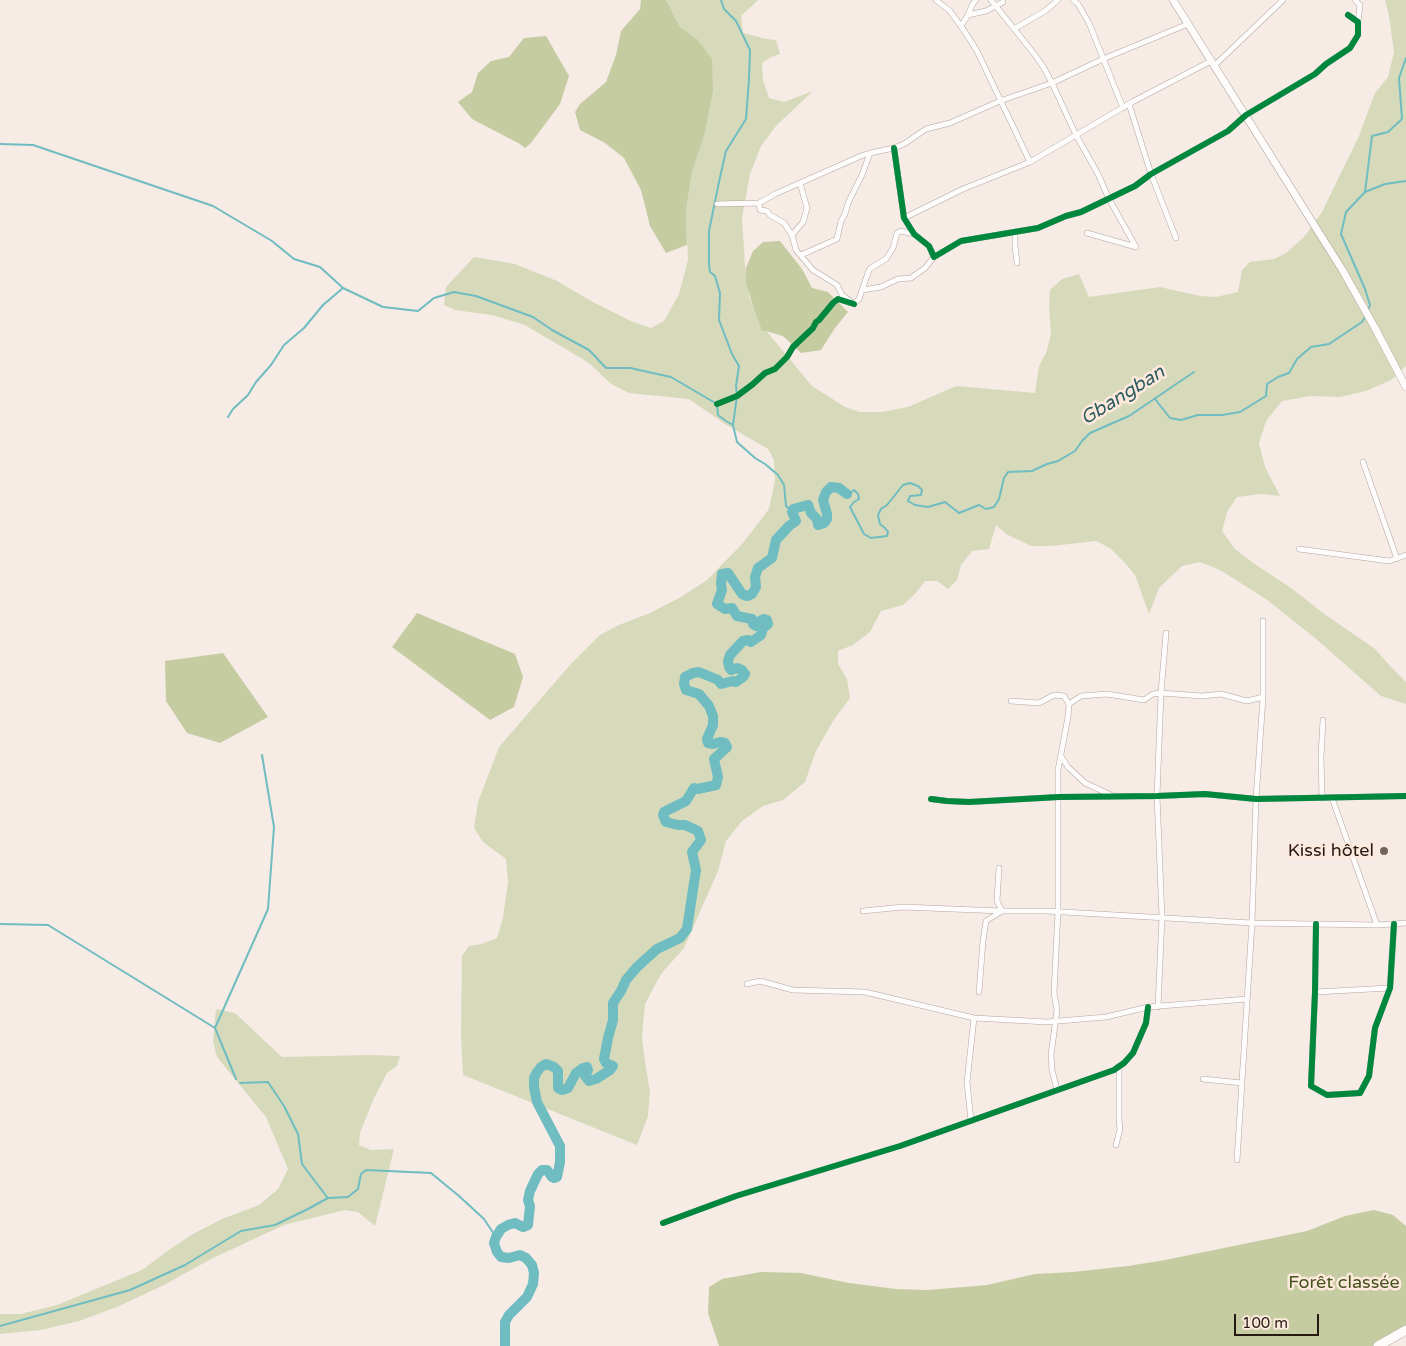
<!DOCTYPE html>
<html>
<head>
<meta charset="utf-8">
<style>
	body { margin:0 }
	#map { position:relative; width:1406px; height:1346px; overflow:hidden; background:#f6ebe5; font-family:"Varela Round",sans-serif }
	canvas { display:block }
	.scale { position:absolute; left:1234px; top:1314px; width:85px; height:22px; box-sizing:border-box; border:2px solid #261a13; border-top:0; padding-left:6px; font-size:15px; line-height:18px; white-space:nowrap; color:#261a13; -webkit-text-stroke:4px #fee9dd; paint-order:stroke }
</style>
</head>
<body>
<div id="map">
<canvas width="1406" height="1346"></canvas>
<div class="scale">100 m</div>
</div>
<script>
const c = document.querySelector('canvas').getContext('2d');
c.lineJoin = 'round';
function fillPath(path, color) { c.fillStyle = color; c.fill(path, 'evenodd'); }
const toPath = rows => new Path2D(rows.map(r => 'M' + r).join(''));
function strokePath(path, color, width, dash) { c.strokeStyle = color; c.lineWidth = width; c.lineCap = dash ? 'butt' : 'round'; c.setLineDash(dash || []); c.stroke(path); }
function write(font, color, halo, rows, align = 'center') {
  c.font = font + ' "Varela Round",sans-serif'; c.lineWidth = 5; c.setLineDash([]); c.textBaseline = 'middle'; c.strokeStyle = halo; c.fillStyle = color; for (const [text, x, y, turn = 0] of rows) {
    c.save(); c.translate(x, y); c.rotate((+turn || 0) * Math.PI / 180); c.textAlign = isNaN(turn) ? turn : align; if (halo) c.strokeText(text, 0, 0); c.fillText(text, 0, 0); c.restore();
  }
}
const green = toPath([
	[666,0,758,0,741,16,743,33,766,39,776,40,780,54,771,57,762,63,763,80,769,98,784,102,813,91,776,126,761,146,750,174,742,218,745,266,749,297,759,322,812,386,845,407,860,412,882,412,908,407,956,386,1035,393,1039,366,1046,353,1051,334,1049,308,1050,290,1062,279,1079,274,1089,297,1160,287,1200,296,1216,297,1238,292,1242,270,1250,262,1274,259,1286,253,1304,237,1322,212,1359,136,1375,93,1388,77,1394,52,1389,16,1385,0,1406,0,1406,366,1391,380,1366,391,1340,397,1311,396,1282,401,1266,421,1259,443,1265,467,1280,496,1261,494,1237,497,1227,512,1222,531,1235,549,1256,565,1291,588,1323,613,1375,649,1392,668,1406,682,1406,704,1381,696,1315,638,1266,599,1220,570,1200,562,1182,566,1159,588,1149,614,1135,575,1125,563,1110,548,1096,541,1051,546,1031,546,1006,534,996,525,989,549,972,551,961,565,957,580,948,589,937,581,925,581,915,594,903,605,881,611,870,632,853,645,838,651,838,664,847,679,850,698,833,721,816,751,805,782,783,800,763,806,742,821,726,841,718,871,684,948,661,974,645,1004,642,1037,645,1062,650,1092,648,1116,637,1145,463,1075,461,1033,462,956,469,946,481,944,497,938,503,918,508,882,506,859,483,842,474,828,478,802,499,747,570,665,600,635,619,625,650,613,681,597,707,580,743,543,769,509,775,480,774,460,768,449,725,424,689,399,629,393,611,384,589,363,525,325,492,315,455,310,444,305,446,287,474,257,515,264,557,281,593,302,631,321,651,328,664,321,679,294,688,260,686,211,692,172,704,136,696,38,680,27],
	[216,1009,235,1013,282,1057,370,1055,400,1056,397,1066,387,1073,373,1100,360,1133,359,1145,371,1150,394,1149,375,1226,358,1212,345,1210,284,1225,211,1259,164,1285,117,1307,79,1321,41,1330,0,1334,0,1314,21,1314,57,1305,142,1270,170,1249,193,1234,222,1219,259,1205,278,1189,288,1169,266,1117,217,1057,213,1042]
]);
const forest = toPath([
	[641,0,666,0,680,27,696,38,712,59,713,91,704,136,692,172,686,211,687,245,666,253,650,226,641,190,624,158,605,143,580,130,575,112,580,104,606,82,616,55,621,31,640,9],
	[546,36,569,76,560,104,531,143,525,148,520,144,472,119,458,102,472,92,478,73,491,61,509,57,524,38],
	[780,241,802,269,812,288,828,292,848,312,835,328,821,350,801,353,783,336,762,330,754,310,746,283,746,268,753,251,763,242],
	[417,613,515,654,523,677,514,707,490,720,392,647],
	[223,653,268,717,220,743,187,733,166,701,165,661],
	[1374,1210,1393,1215,1406,1226,1406,1335,1387,1346,719,1346,708,1313,709,1287,722,1279,761,1272,801,1273,849,1283,896,1289,928,1290,987,1285,1035,1274,1073,1272,1128,1266,1165,1260,1307,1231,1345,1216]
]);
const stream = toPath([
	[721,0,724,9,736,21,750,50,749,79,746,119,726,151,719,182,709,231,709,265,710,272,715,276,720,293,719,320,732,354,739,366,736,386,737,396,733,425,737,442,755,458,765,464,778,475,784,485,786,506,792,512],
	[0,144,33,145,213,206,272,241,294,259,320,267,343,288,383,307,418,311,434,298,454,292,476,296,533,317,552,330,589,350,606,368,630,368,671,377,717,404,718,415,726,421,733,425],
	[1365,192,1385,184,1406,181],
	[1368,310,1370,305,1365,289,1341,234,1346,212,1365,192,1372,136,1388,132,1402,119,1399,78,1406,58],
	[1155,399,1170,418,1181,420,1198,415,1222,415,1240,412,1266,396,1267,384,1278,377,1289,373,1297,359,1311,347,1329,344,1362,322,1365,317],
	[228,417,233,409,248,395,256,382,271,365,284,345,304,328,323,305,343,288],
	[849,494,854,490,858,494,859,499,854,502,850,507,864,534,871,538,887,536,888,532,885,528,880,524,878,515,881,509,887,505,903,485,910,483,918,486,922,490,921,495,910,496,908,501,915,505,928,507,945,502,959,513,979,505,986,509,994,507,999,499,1004,478,1008,472,1032,471,1047,464,1058,461,1075,451,1082,441,1090,433,1129,416,1194,372],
	[0,924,48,925,215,1028,236,1079],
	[215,1028,268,909,274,827,262,755],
	[240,1083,268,1082,284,1106,298,1134,302,1164,327,1197],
	[0,1326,130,1290,185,1265,241,1231,275,1225,308,1209,328,1198,348,1197,358,1189,361,1174,366,1170,431,1173,459,1196,484,1219,496,1237]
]);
const river = toPath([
	[505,1346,505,1322,509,1315,527,1297,533,1284,534,1273,532,1265,526,1258,520,1255,509,1258,501,1257,497,1252,494,1243,496,1237,501,1229,508,1225,515,1223,523,1227,528,1225,530,1206,528,1200,530,1191,538,1174,542,1170,547,1170,552,1177,554,1178,557,1177,560,1162,560,1146,537,1102,534,1087,534,1078,537,1072,541,1067,546,1064,554,1067,558,1071,558,1088,562,1090,568,1088,576,1073,583,1068,587,1067,588,1070,585,1076,589,1081,596,1079,610,1070,613,1066,606,1063,604,1059,608,1038,613,1020,613,1003,621,991,626,980,637,967,657,949,680,938,687,929,696,870,692,852,701,840,698,831,685,825,678,825,666,822,663,815,664,812,686,801,694,788,698,789,716,785,718,777,714,759,727,747,725,743,720,742,713,744,708,743,707,739,713,725,713,716,709,706,699,694,686,690,684,684,685,677,693,673,699,672,718,680,721,684,733,681,736,682,743,677,745,674,742,670,737,668,731,670,729,667,728,661,730,655,743,641,748,640,751,642,761,635,763,628,768,624,767,620,764,619,760,621,758,626,756,626,753,624,752,619,737,616,732,608,725,609,717,604,722,590,721,584,722,574,728,573,742,594,747,596,752,594,756,587,755,577,758,568,772,558,776,540,789,526,796,521,792,512,793,509,808,505,811,513,817,519,818,525,824,523,827,519,827,514,823,500,826,492,831,487,839,488,847,494]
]);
const street = toPath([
	[936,0,950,11,965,32,977,51,1030,162],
	[991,0,1035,55,1044,68,1052,83,1076,135,1098,174,1109,199,1136,247],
	[1073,0,1078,4,1089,23,1123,108],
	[1355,0,1360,5,1358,22],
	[968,15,986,11,1003,2],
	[961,26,968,15,972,5,976,0],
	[1014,29,1045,11,1058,0],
	[1214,66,1283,0],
	[1129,104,1151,174,1176,238],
	[894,148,904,218,914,234,929,246,934,257,961,241,1038,228,1066,216,1081,212,1135,186,1151,174,1228,131,1246,115,1315,74,1326,64,1350,48,1358,35,1358,22,1348,15],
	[759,203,760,210,767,211,770,215,784,223,792,235,796,250,813,270,837,285,842,295,850,301],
	[717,204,759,203,775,194,861,156,870,153,894,148,904,144,926,129,950,123,1000,101,1052,83,1103,59,1188,24],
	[904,218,963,189,1030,162,1134,101,1211,61],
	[1015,232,1015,246,1017,263],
	[1087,233,1136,247],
	[792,235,803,222,807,208,800,183],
	[801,255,837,239,841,221,845,214,848,203,862,175,870,153],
	[862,290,881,287,898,279,911,278,925,268,934,257],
	[854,304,859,299,869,270,871,268,886,259,893,248,897,233,901,231,914,234],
	[717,404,737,396,753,384,765,373,775,369,787,357,793,347,813,328,816,322,819,320,833,303,838,299,854,304],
	[1363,462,1397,559],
	[1299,549,1389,561,1406,555],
	[1011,701,1039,703,1054,695,1064,696,1069,704,1068,717,1058,770,1058,911,1054,993,1057,1010,1051,1055,1052,1070,1057,1090],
	[1069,704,1081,696,1107,694,1144,700,1153,694,1161,693,1202,696,1221,694,1247,701,1263,697],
	[1061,756,1068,767,1085,783,1113,796],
	[1322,798,1321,757,1323,720],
	[1332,798,1377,925],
	[931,799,947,801,969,802,1059,797,1157,796,1205,794,1256,799,1406,796],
	[863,911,903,907,1002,911,1047,911,1252,923,1377,925,1406,923],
	[1316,924,1315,992,1311,1086,1327,1095,1360,1093,1369,1076,1375,1028,1390,988,1394,924],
	[747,984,760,981,793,990,865,992,974,1018,1047,1022,1106,1017,1148,1007,1247,999],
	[979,992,983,941,986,921,1002,911,997,901,999,868],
	[1315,992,1390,988],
	[1158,1007,1162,917,1157,796,1161,693,1166,633],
	[1203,1079,1242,1083],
	[971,1121,967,1082,974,1018],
	[1116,1145,1120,1129,1119,1120,1119,1066],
	[1237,1160,1252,923,1256,799,1263,697,1263,621],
	[663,1223,736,1196,900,1146,1114,1070,1124,1063,1133,1053,1146,1023,1148,1007]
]);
const secondary = toPath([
	[1173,0,1343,271,1375,328,1406,387]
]);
const highway = toPath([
	[1378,1346,1406,1330]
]);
const cycleway = toPath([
	[894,148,904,218,914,234,929,246,934,257,961,241,1038,228,1066,216,1081,212,1135,186,1151,174,1228,131,1246,115,1315,74,1326,64,1350,48,1358,35,1358,22,1348,15],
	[717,404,737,396,753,384,765,373,775,369,787,357,793,347,813,328,816,322,819,320,833,303,838,299,854,304],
	[931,799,947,801,969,802,1059,797,1157,796,1205,794,1256,799,1406,796],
	[1316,924,1315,992,1311,1086,1327,1095,1360,1093,1369,1076,1375,1028,1390,988,1394,924],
	[663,1223,736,1196,900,1146,1114,1070,1124,1063,1133,1053,1146,1023,1148,1007]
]);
const markers = [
	[1384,851,5,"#6f635c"]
];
const poiNames = [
	["Kissi hôtel",1374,851]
];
const parkNames = [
	["Forêt classée",1344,1283]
];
const waterNames = [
	["Gbangban",1123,396,-32]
];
fillPath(green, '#d6dabb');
fillPath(forest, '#c6cca1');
strokePath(stream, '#6fbcc1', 2);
strokePath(river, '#6fbcc1', 10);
strokePath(street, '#b1a6a0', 6);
strokePath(secondary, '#b1a6a0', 8);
strokePath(highway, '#b1a6a0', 10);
strokePath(street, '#fefcfb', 5);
strokePath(secondary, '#fefcfb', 7);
strokePath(highway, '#fefcfb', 9);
strokePath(cycleway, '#00873e', 6);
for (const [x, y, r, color] of markers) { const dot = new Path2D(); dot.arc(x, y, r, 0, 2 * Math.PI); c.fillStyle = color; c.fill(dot); strokePath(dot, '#fee9dd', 2); }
write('18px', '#261a13', '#fee9dd', poiNames, 'right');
write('18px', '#45531e', '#fee9dd', parkNames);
write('italic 19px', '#2d5c60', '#fee9dd', waterNames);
</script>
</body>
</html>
